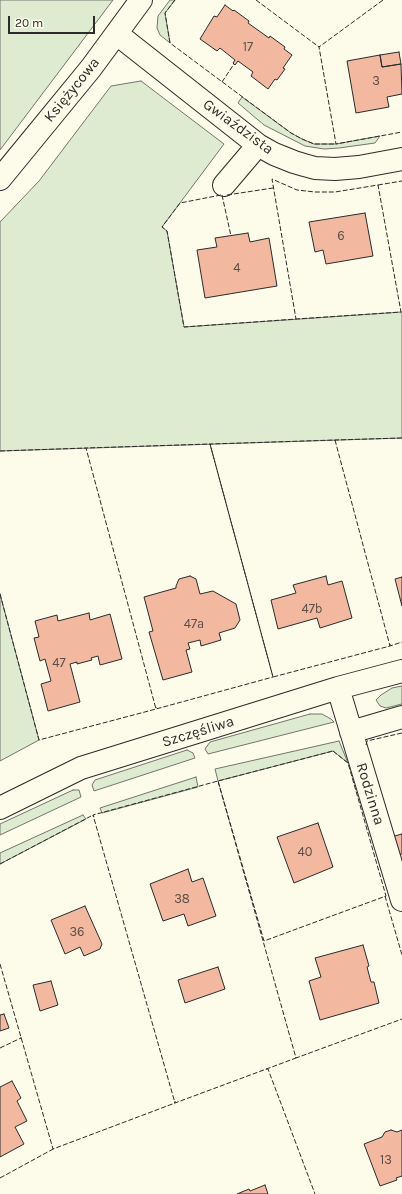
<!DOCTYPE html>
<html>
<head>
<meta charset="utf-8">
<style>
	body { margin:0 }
	#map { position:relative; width:402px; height:1194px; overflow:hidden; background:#fdfbea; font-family:Karla,sans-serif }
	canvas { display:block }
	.scale { position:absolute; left:8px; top:16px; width:87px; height:18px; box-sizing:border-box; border:2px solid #2b2b2b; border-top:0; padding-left:5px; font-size:12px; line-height:14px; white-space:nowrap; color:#2b2b2b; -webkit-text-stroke:3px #fdfbea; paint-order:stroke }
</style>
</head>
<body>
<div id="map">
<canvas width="402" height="1194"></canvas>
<div class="scale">20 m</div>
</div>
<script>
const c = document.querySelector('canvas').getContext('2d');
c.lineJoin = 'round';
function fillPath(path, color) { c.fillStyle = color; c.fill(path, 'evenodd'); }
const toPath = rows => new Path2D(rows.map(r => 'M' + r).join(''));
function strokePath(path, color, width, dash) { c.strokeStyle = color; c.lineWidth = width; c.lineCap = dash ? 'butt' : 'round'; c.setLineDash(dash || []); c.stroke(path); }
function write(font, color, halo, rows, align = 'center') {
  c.font = font + ' Karla,sans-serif'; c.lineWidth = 3; c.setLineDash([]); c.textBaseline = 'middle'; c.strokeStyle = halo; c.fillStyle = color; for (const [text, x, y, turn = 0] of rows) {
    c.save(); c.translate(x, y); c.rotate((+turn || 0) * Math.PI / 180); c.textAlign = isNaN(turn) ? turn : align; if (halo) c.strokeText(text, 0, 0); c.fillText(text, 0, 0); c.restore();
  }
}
const green = toPath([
	[0,0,113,0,0,150,0,0],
	[170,0,175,0,165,13,170,43,160,35,157,28,158,16,170,0],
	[141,81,224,144,162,227,167,231,184,327,402,312,402,438,0,451,0,222,39,181,111,86,141,81],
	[242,97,291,133,302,139,314,144,336,144,380,136,375,143,339,148,324,149,305,146,264,125,238,103,242,97],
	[0,594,39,740,0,761,0,594],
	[402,686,402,704,386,708,380,706,376,700,381,695,392,688,402,686],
	[310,714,322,714,331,719,334,722,208,754,205,749,210,742,310,714],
	[339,741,348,763,333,751,218,781,215,769,339,741],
	[187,750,193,753,195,758,94,791,92,785,95,780,187,750],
	[196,777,198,787,102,813,100,808,196,777],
	[73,790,79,790,81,797,0,835,0,824,73,790],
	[83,815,86,819,0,864,0,853,83,815]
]);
const building = toPath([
	[225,5,233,11,234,10,249,21,248,23,269,38,270,36,285,47,284,49,292,55,283,68,285,69,277,80,275,79,268,89,251,76,253,72,238,61,235,65,233,63,235,60,220,48,217,51,200,39,214,16,217,17,225,5],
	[399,52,401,64,382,67,380,55,399,52],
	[380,55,382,67,401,64,402,94,387,97,389,107,356,113,347,61,380,55],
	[365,213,373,256,326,264,323,250,315,252,309,222,365,213],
	[248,233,250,242,269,238,277,286,205,298,197,250,217,247,215,238,248,233],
	[190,576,196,579,200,594,213,591,236,604,240,620,235,628,219,633,221,640,201,646,200,640,188,643,190,649,186,650,192,672,163,680,149,632,153,631,144,597,176,588,176,586,179,579,190,576],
	[326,576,328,585,342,581,352,618,320,628,317,618,278,629,271,600,296,593,293,585,326,576],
	[402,577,402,606,395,579,402,577],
	[89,613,90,620,110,614,122,659,100,665,98,656,91,658,92,660,77,664,77,662,70,664,80,702,48,711,41,684,51,681,45,659,40,661,34,638,39,637,35,621,57,615,58,621,89,613],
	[318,823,333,867,294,883,277,837,318,823],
	[402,834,402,854,392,856,387,838,402,834],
	[188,869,192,882,203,878,216,916,188,926,184,914,163,921,150,884,188,869],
	[85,906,102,944,100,949,84,956,80,947,65,954,51,920,85,906],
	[363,945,369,966,367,967,371,982,374,982,379,1003,320,1020,309,981,321,977,315,958,363,945],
	[218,967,225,989,185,1003,178,980,218,967],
	[51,981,58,1005,40,1011,33,985,51,981],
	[4,1014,9,1028,0,1031,0,1015,4,1014],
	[12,1081,21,1098,17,1101,27,1121,15,1127,24,1144,0,1157,0,1087,12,1081],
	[391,1130,397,1132,402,1130,402,1176,396,1178,397,1180,380,1186,364,1144,382,1137,385,1132,391,1130],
	[265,1185,268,1194,237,1194,249,1189,250,1191,265,1185]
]);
const minor = toPath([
	[117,34,258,145,274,154,294,162,304,165,315,168,335,169,359,167,402,159],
	[0,179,91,68,141,0],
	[224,185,258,145],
	[338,688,402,900],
	[351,732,402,717],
	[0,808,81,768,338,688,402,671]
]);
const fence = toPath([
	[175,0,165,13,170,43,291,133,302,139,314,144,336,144],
	[256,0,319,47,320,46],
	[383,0,319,47,336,144,402,132],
	[222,82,234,64],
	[378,185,402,181],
	[221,195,180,203,162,227,167,231,184,327,296,319,401,312,378,185,335,192,315,192,297,190,272,179,296,319],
	[222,195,231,236],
	[227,195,273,188],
	[335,440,390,646,273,677,210,444,335,440],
	[335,441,335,440,402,438],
	[210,444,273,677,156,709,86,448,210,444],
	[0,451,86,448],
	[0,594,39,740,156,709,156,707],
	[390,644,390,646,402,642],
	[366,745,367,741,402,733],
	[333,751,348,763,386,896,264,941,218,781,333,751],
	[218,781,296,1058,175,1103,93,815,218,781],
	[0,864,93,815,94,817],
	[385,896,402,955],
	[0,964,53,1149,175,1103,175,1101],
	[0,1048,21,1038,21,1037],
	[296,1057,296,1058,402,1019],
	[266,1069,268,1069,315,1194],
	[0,1178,55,1148]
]);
const numberNames = [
	["17",248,47],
	["3",376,81],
	["6",341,236],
	["4",237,268],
	["47b",312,609],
	["47a",194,624],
	["47",59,663],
	["40",305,852],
	["38",182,899],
	["36",77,932],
	["13",386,1160]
];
const streetNames = [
	["Księżycowa",72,90,-51],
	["Gwiaździsta",238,127,36],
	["Szczęśliwa",198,732,-17],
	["Rodzinna",370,794,73]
];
fillPath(green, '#deebd1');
strokePath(green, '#74746e', 1);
fillPath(building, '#f2b8a0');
strokePath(building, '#2b2b2b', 1);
strokePath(minor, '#2b2b2b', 24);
strokePath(minor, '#fdfbea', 22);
strokePath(fence, '#2b2b2b', 1, [5, 2]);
write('13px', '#5d4e48', null, numberNames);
write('15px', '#2b2b2b', '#fdfbea', streetNames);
</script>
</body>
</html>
